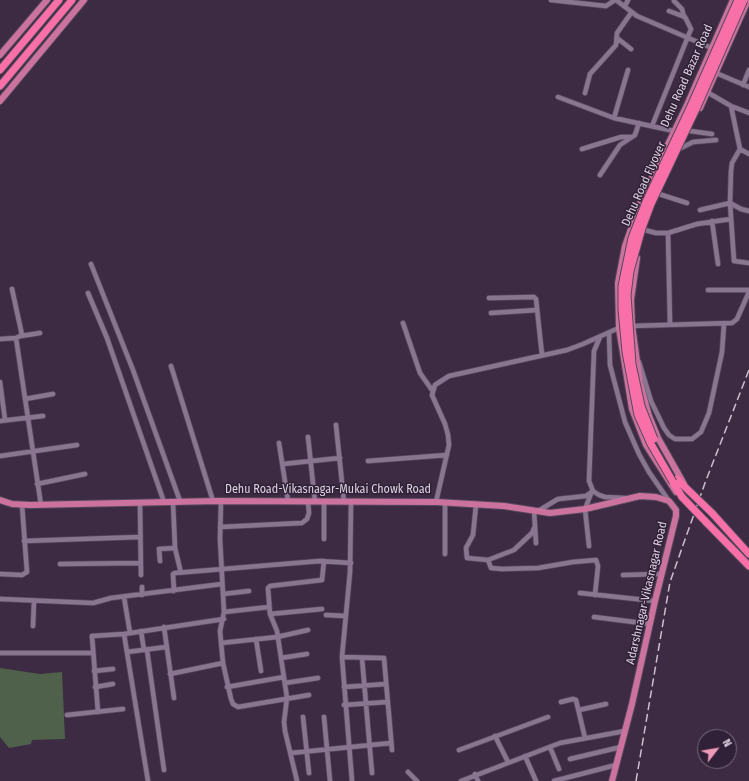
<!DOCTYPE html>
<html>
<head>
<meta charset="utf-8">
<style>
	body { margin:0 }
	#map { position:relative; width:749px; height:781px; overflow:hidden; background:#3c2b42; font-family:"Fira Sans Condensed",sans-serif }
	canvas { display:block }
	.north { position:absolute; left:697px; top:729px; width:40px; height:40px; box-sizing:border-box; background:#312138; border:1px solid #76687c; border-radius:50%; rotate:59deg; font-size:11px; font-weight:700; line-height:16px; text-align:center; color:#ddd2e1 }
	.north::after { content:''; display:block; margin:auto; width:14px; height:18px; background:#ef9ab9; clip-path:polygon(50% 0,100% 100%,50% 72%,0 100%) }
</style>
</head>
<body>
<div id="map">
<canvas width="749" height="781"></canvas>
<div class="north">N</div>
</div>
<script>
const c = document.querySelector('canvas').getContext('2d');
c.lineJoin = 'round';
function fillPath(path, color) { c.fillStyle = color; c.fill(path, 'evenodd'); }
const toPath = rows => new Path2D(rows.map(r => 'M' + r).join(''));
function strokePath(path, color, width, dash) { c.strokeStyle = color; c.lineWidth = width; c.lineCap = dash ? 'butt' : 'round'; c.setLineDash(dash || []); c.stroke(path); }
function write(font, color, halo, rows, align = 'center') {
  c.font = font + ' "Fira Sans Condensed",sans-serif'; c.lineWidth = 3; c.setLineDash([]); c.textBaseline = 'middle'; c.strokeStyle = halo; c.fillStyle = color; for (const [text, x, y, turn = 0] of rows) {
    c.save(); c.translate(x, y); c.rotate((+turn || 0) * Math.PI / 180); c.textAlign = isNaN(turn) ? turn : align; if (halo) c.strokeText(text, 0, 0); c.fillText(text, 0, 0); c.restore();
  }
}
const forest = toPath([
	[0,668,40,674,62,672,65,739,32,740,31,744,9,748,0,737]
]);
const minor = toPath([
	[551,0,606,6,615,0],
	[616,0,637,16,714,49],
	[674,1,682,9,684,17],
	[625,6,628,0],
	[617,38,631,49],
	[716,73,749,87],
	[743,85,749,70],
	[707,92,731,106,749,113],
	[585,93,590,74,616,45,617,33,631,13],
	[558,97,614,118,674,131],
	[731,106,740,149,749,154],
	[614,118,628,70],
	[652,126,691,29,685,17,669,11],
	[690,131,712,134],
	[681,148,693,142,716,140],
	[582,149,621,137,630,137],
	[740,149,732,163,731,171,730,203,734,261,749,263],
	[600,175,620,145,635,135,639,123],
	[659,194,687,203],
	[700,210,730,203,741,209,749,211],
	[712,221,718,264],
	[645,230,656,233,668,233,697,224,731,219],
	[668,233,670,324],
	[91,264,133,370,180,501],
	[708,290,749,290],
	[88,293,107,338,164,502],
	[489,298,534,297,536,299,542,355],
	[491,313,537,310],
	[403,323,420,373,432,390],
	[630,326,732,323,737,319,749,292],
	[609,333,610,365,625,422,639,454,649,472,669,501],
	[21,336,40,333],
	[600,337,594,351,589,481,593,491,599,495,605,497,625,498],
	[16,338,41,505],
	[0,339,16,338,22,335,12,289],
	[639,362,651,401,664,428,669,435,675,439,692,439,701,432,709,413,722,352,724,324],
	[171,366,213,501],
	[0,382,5,420],
	[25,399,53,394],
	[0,421,43,416],
	[336,425,344,502],
	[308,437,315,502],
	[279,443,288,501],
	[0,456,77,445],
	[368,461,447,455],
	[283,464,340,458],
	[37,484,85,474],
	[221,501,220,539,224,612,220,631,223,663,231,699,233,704,238,707,309,695],
	[173,502,175,548,180,569],
	[351,502,350,572,342,657,352,781],
	[436,502,449,445,448,435,445,424,432,395,435,385,449,376,567,350,583,344,621,327],
	[445,502,445,554],
	[140,503,141,575],
	[476,505,473,535,466,548,467,558,488,560,491,568,502,569,538,568,573,562,596,560,598,566,595,595],
	[534,510,536,543],
	[538,511,558,499,586,496,593,491],
	[220,527,302,523,307,519,309,513,308,502],
	[324,539,324,502],
	[24,541,140,537],
	[589,546,585,509,592,491],
	[488,560,514,550,532,533,535,526],
	[160,561,159,549,175,548],
	[60,564,140,563],
	[0,574,22,575,27,572,22,505],
	[623,575,661,574],
	[142,587,142,595],
	[174,591,173,574,175,573,320,561,351,563],
	[580,593,655,601],
	[223,594,249,591],
	[124,597,130,633],
	[0,599,93,603,111,598,222,584],
	[224,612,269,607],
	[270,614,322,609],
	[326,615,346,616],
	[594,617,650,624],
	[33,626,34,601],
	[164,627,174,698],
	[141,631,144,650],
	[124,634,148,781],
	[256,639,261,671],
	[221,643,277,637,308,630],
	[147,650,164,770],
	[127,652,166,647],
	[0,653,92,653],
	[342,657,384,658,392,750],
	[281,658,307,654],
	[362,658,372,773],
	[94,671,113,669],
	[170,674,223,663],
	[285,683,318,678],
	[95,687,113,684],
	[227,687,284,677],
	[344,687,386,684],
	[561,702,573,699,576,700,585,738],
	[344,705,387,702],
	[579,710,606,704],
	[98,712,92,636,124,634,224,619],
	[67,715,123,709],
	[303,717,309,773],
	[324,717,330,781],
	[495,736,508,762],
	[550,747,559,769],
	[459,750,548,717],
	[291,753,391,743],
	[525,756,536,781],
	[570,759,621,747],
	[408,772,417,781],
	[475,774,478,781],
	[297,781,285,731,284,722,287,698,277,631,270,614,268,588,270,586,322,580,324,561],
	[461,781,560,743,625,731],
	[554,781,616,765]
]);
const major = toPath([
	[0,55,47,0],
	[0,101,84,0],
	[700,108,748,0],
	[637,258,631,300,632,325,640,383,649,416,658,438,684,484],
	[676,492,646,445,632,409,619,328,618,283,625,246,642,198,687,105,733,0],
	[0,500,12,504,30,505,217,501,436,502,504,506,550,513,585,509,640,496,656,497,669,501,676,510,676,516,655,601,632,704,612,781]
]);
const highway = toPath([
	[0,70,59,0],
	[0,86,72,0],
	[677,479,686,488],
	[673,482,682,497],
	[712,513,749,554],
	[706,522,749,566]
]);
const rail = toPath([
	[636,781,670,582,705,483,749,370]
]);
const highwayBridge = toPath([
	[654,439,641,406,632,364,627,295,630,271,642,228,651,204,696,109,744,0],
	[673,482,651,444,638,415,626,352,622,309,622,286,632,238,646,202,691,106,738,0],
	[686,488,712,513],
	[682,497,706,522]
]);
const streetNames = [
	["Dehu Road Bazar Road",687,76,-66],
	["Dehu Road Flyover",644,184,-66],
	["Dehu Road-Vikasnagar-Mukai Chowk Road",328,490],
	["Adarshnagar-Vikasnagar Road",647,593,-77]
];
fillPath(forest, '#4f614a');
strokePath(minor, '#56485c', 6);
strokePath(major, '#56485c', 8);
strokePath(highway, '#56485c', 9);
strokePath(minor, '#897590', 4.5);
strokePath(major, '#cc729e', 6);
strokePath(highway, '#f870a7', 7);
strokePath(rail, '#cbbfcf', 1.5, [8, 4]);
strokePath(highwayBridge, '#56485c', 9, []);
strokePath(highwayBridge, '#f870a7', 7);
write('12px', '#ddd2e1', '#312138', streetNames);
</script>
</body>
</html>
